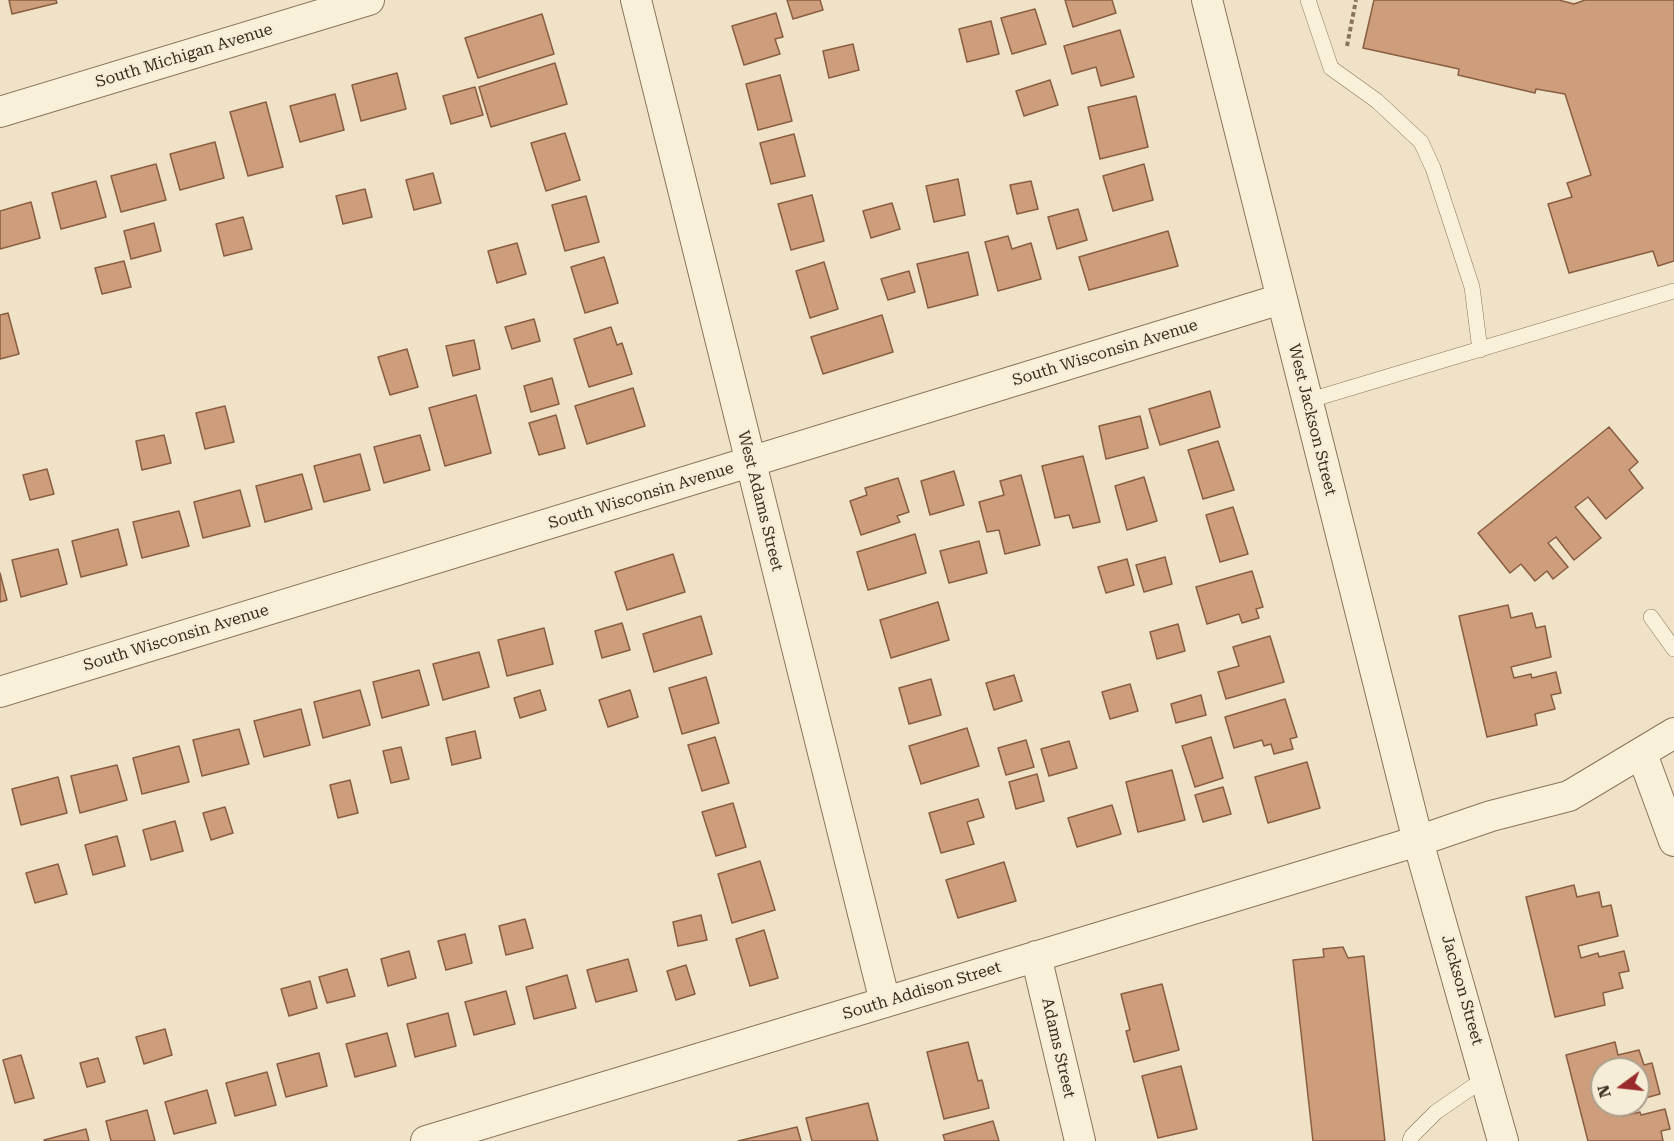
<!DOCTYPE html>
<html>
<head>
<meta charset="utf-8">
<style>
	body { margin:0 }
	#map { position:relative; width:1674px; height:1141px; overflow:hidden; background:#efe2c7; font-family:"Roboto Serif",serif }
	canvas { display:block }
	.north { position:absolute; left:1590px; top:1057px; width:60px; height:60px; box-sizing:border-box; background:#f6edd6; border:2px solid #aba08d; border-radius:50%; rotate:255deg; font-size:16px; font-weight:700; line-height:24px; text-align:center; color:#3b2d20 }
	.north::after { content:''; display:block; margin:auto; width:21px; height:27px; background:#9a2b2d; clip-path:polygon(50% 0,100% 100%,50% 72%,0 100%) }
</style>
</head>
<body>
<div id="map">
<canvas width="1674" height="1141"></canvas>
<div class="north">N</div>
</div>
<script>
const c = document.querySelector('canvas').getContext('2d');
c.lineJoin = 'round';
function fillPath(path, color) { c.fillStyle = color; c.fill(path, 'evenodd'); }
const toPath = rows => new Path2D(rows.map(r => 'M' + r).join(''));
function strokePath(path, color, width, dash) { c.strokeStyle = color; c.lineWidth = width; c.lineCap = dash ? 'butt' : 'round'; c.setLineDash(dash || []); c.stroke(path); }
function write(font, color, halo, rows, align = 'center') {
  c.font = font + ' "Roboto Serif",serif'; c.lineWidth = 5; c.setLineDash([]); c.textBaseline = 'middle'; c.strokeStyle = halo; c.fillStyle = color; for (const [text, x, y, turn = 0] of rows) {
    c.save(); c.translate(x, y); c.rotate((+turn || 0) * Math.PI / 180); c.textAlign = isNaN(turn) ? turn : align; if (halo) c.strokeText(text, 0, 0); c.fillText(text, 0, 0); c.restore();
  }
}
const building = toPath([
	[9,0,56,0,57,3,12,14,9,0],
	[787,0,820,0,823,10,793,19,787,0],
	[1065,0,1112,0,1116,13,1073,27,1065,0],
	[1374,0,1559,0,1574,4,1585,0,1674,0,1674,261,1658,266,1653,251,1569,273,1548,204,1572,197,1567,183,1591,175,1565,94,1536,89,1535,93,1458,75,1459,69,1363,48,1374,0],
	[1035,9,1046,44,1012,54,1001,18,1035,9],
	[776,13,783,37,775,39,780,54,744,65,732,26,776,13],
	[542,14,554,54,478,78,465,38,542,14],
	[991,21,999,54,967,62,959,29,991,21],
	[1120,30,1134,77,1101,86,1096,67,1072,74,1064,46,1120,30],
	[853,44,859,70,829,78,823,51,853,44],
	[555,63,567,104,491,127,479,87,555,63],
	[397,73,406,109,361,121,352,85,397,73],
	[780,75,792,121,758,130,746,84,780,75],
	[1050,80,1058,105,1024,116,1016,91,1050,80],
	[475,87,483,115,451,124,443,96,475,87],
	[335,94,344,130,300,142,290,106,335,94],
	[1136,96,1148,147,1100,159,1088,107,1136,96],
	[266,102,283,167,248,176,230,112,266,102],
	[565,133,580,180,546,191,531,143,565,133],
	[794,134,805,176,771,184,760,143,794,134],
	[215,142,224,178,180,190,170,154,215,142],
	[156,164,166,200,121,212,111,176,156,164],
	[1144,164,1153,200,1113,211,1103,176,1144,164],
	[433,173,441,203,414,210,406,180,433,173],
	[958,179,965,215,934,222,926,186,958,179],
	[96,181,106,217,61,229,52,193,96,181],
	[1031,181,1038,209,1017,214,1010,185,1031,181],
	[365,189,372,217,343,224,336,196,365,189],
	[812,195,824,241,791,250,778,204,812,195],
	[586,196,599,242,565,251,552,205,586,196],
	[31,202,40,238,0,249,0,211,31,202],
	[892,203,900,229,871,238,863,211,892,203],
	[1078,209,1087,240,1057,249,1048,217,1078,209],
	[243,217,252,249,224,256,216,224,243,217],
	[154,223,161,251,131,259,124,231,154,223],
	[1168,231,1178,266,1089,290,1079,257,1168,231],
	[1008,236,1012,249,1031,243,1041,279,998,291,985,242,1008,236],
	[517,243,526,274,497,283,488,251,517,243],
	[968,252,978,295,928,308,917,264,968,252],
	[604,257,618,303,585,313,571,267,604,257],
	[124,261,131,287,102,294,95,268,124,261],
	[824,262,838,309,810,318,796,271,824,262],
	[909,271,915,292,888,300,881,279,909,271],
	[8,313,19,354,0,359,0,315,8,313],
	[882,315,893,352,823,374,811,337,882,315],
	[534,319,540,341,512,349,505,327,534,319],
	[611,327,617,345,622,343,632,374,589,387,574,339,611,327],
	[474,340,480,369,453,376,446,346,474,340],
	[407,349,418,387,390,395,378,357,407,349],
	[552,378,559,404,531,412,524,386,552,378],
	[633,388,645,426,587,444,575,406,633,388],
	[1210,391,1220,427,1160,445,1149,409,1210,391],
	[476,395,491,453,445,466,429,408,476,395],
	[225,406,234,442,205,449,196,413,225,406],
	[556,415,565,448,539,455,529,423,556,415],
	[1140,416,1148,448,1106,459,1099,426,1140,416],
	[1609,427,1638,462,1629,470,1643,488,1606,519,1588,497,1575,507,1601,538,1574,560,1556,537,1548,543,1568,567,1553,579,1547,571,1535,581,1521,564,1510,573,1478,533,1609,427],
	[164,435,171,463,142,470,136,441,164,435],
	[420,435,430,470,384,483,374,447,420,435],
	[1218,441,1234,490,1203,499,1188,450,1218,441],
	[360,454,370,490,324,502,314,466,360,454],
	[1083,456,1100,522,1073,528,1069,515,1055,518,1042,466,1083,456],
	[47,469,54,494,30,500,23,475,47,469],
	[954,471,964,505,930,515,921,481,954,471],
	[302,474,312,509,265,522,256,486,302,474],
	[1021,475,1040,545,1005,554,999,530,987,532,979,502,1004,495,1000,481,1021,475],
	[1144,477,1157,521,1127,530,1115,486,1144,477],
	[898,478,909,512,897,516,900,522,861,535,850,501,867,495,865,488,898,478],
	[240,490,250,526,203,538,194,502,240,490],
	[1233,507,1248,554,1220,562,1206,515,1233,507],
	[179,511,189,546,142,558,133,522,179,511],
	[118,529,127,565,81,577,72,541,118,529],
	[915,534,926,573,868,590,857,552,915,534],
	[979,541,987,573,949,583,940,551,979,541],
	[58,549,67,584,21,597,12,560,58,549],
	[673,554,685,592,627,610,615,572,673,554],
	[1165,557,1172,584,1144,592,1136,565,1165,557],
	[1127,559,1134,585,1106,593,1098,567,1127,559],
	[1252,571,1263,607,1256,609,1259,618,1242,623,1239,614,1207,624,1196,587,1252,571],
	[0,573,7,600,0,602,0,573],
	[938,602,949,640,891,658,880,620,938,602],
	[1508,605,1511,618,1532,613,1536,628,1545,626,1551,657,1511,667,1514,678,1531,674,1532,678,1556,672,1561,693,1551,695,1555,709,1535,714,1537,725,1487,737,1459,616,1508,605],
	[701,616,712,654,654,672,643,634,701,616],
	[622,623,630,650,602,658,595,631,622,623],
	[1178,624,1185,651,1157,659,1150,632,1178,624],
	[544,628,553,664,507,676,498,640,544,628],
	[1270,636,1284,682,1226,699,1218,672,1239,666,1233,647,1270,636],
	[479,652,489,687,443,700,433,664,479,652],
	[419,670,429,705,382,718,373,682,419,670],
	[1014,675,1022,701,994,710,986,683,1014,675],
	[706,677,719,723,682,734,669,688,706,677],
	[931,679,941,715,909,724,899,688,931,679],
	[1130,684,1138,711,1110,719,1102,692,1130,684],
	[360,690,370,725,323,738,314,702,360,690],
	[540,690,546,710,520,718,514,698,540,690],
	[630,690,638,717,608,727,599,700,630,690],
	[1201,695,1206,715,1176,723,1171,704,1201,695],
	[1285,699,1297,737,1290,739,1293,749,1274,754,1271,744,1264,746,1262,740,1234,748,1225,717,1285,699],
	[301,709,310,745,264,757,254,721,301,709],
	[967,728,979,766,921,784,909,746,967,728],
	[239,729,249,764,202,776,193,740,239,729],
	[475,731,481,758,452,765,446,738,475,731],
	[715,737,729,783,702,791,688,745,715,737],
	[1211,737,1223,778,1195,787,1182,746,1211,737],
	[1026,740,1034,767,1006,775,998,748,1026,740],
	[1069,741,1077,768,1049,776,1041,749,1069,741],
	[179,746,189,782,142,794,133,758,179,746],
	[401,747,409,779,391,783,383,751,401,747],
	[1307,762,1320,808,1268,823,1255,777,1307,762],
	[117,765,127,800,80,813,71,776,117,765],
	[1172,770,1185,820,1138,832,1126,782,1172,770],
	[1037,774,1044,801,1016,809,1009,782,1037,774],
	[58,777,67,813,21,825,12,789,58,777],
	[350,780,358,813,338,818,330,785,350,780],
	[1223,787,1231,814,1203,822,1195,795,1223,787],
	[978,799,984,817,967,822,974,844,941,853,929,813,978,799],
	[733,803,746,847,716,856,702,812,733,803],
	[1112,805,1121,834,1077,847,1068,818,1112,805],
	[225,807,233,833,211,840,203,813,225,807],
	[175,821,183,851,151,860,143,830,175,821],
	[117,836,125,866,93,875,85,845,117,836],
	[760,861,775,910,732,923,718,874,760,861],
	[1004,862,1016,901,958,918,946,880,1004,862],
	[58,864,67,894,35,903,26,873,58,864],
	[1574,885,1577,897,1599,892,1602,907,1611,905,1618,936,1578,946,1581,958,1598,953,1599,957,1624,951,1629,971,1619,973,1623,988,1603,993,1605,1005,1555,1017,1526,897,1574,885],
	[701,915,707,940,678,946,673,922,701,915],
	[525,919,533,948,506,955,499,926,525,919],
	[764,930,778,978,750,986,736,939,764,930],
	[465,934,472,963,446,970,438,941,465,934],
	[1343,947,1348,958,1364,956,1385,1141,1313,1141,1293,960,1324,957,1323,949,1343,947],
	[409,951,416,978,388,986,381,959,409,951],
	[628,959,637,991,596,1002,587,970,628,959],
	[686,965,695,994,676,1000,667,971,686,965],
	[347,969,355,996,327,1003,319,977,347,969],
	[567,975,576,1008,534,1019,526,987,567,975],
	[310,981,317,1008,289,1016,281,989,310,981],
	[1162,984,1179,1050,1134,1062,1126,1031,1130,1030,1121,994,1162,984],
	[506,991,515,1024,474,1035,465,1002,506,991],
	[448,1013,456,1046,415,1057,407,1024,448,1013],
	[165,1029,172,1055,144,1064,136,1037,165,1029],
	[387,1033,396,1066,355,1077,346,1044,387,1033],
	[968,1042,978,1081,982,1080,989,1108,944,1119,927,1052,968,1042],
	[1615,1042,1618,1055,1639,1050,1644,1065,1652,1063,1660,1094,1638,1100,1638,1069,1602,1069,1602,1105,1620,1105,1623,1116,1640,1112,1641,1115,1665,1109,1670,1129,1661,1131,1663,1141,1588,1141,1566,1055,1615,1042],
	[319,1053,327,1086,286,1097,277,1064,319,1053],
	[21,1055,34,1098,15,1103,3,1060,21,1055],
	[98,1058,105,1082,87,1087,80,1063,98,1058],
	[1181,1066,1197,1129,1158,1138,1142,1076,1181,1066],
	[267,1072,276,1105,235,1116,226,1083,267,1072],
	[207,1090,216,1123,174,1134,165,1102,207,1090],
	[868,1103,878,1141,812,1141,806,1118,868,1103],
	[147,1110,155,1141,111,1141,106,1121,147,1110],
	[993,1121,999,1141,945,1141,943,1135,993,1121],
	[797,1127,801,1141,738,1141,797,1127],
	[86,1129,89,1141,45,1141,44,1140,86,1129]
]);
const path = toPath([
	[1347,46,1356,0]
]);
const lane = toPath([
	[1308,0,1331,68,1377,101,1421,142,1433,168,1472,287,1480,350],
	[1307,401,1674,291],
	[1651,617,1674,649],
	[1410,1141,1412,1136,1436,1112,1487,1077]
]);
const street = toPath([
	[636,0,885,1002],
	[1207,0,1418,841,1503,1141],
	[0,112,369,0],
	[0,692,1281,299],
	[1642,754,1674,841],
	[1036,956,1080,1141],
	[426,1141,1418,841,1491,816,1569,796,1674,733]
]);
const streetNames = [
	["South Michigan Avenue",184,56,-17],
	["South Wisconsin Avenue",1105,353,-17],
	["West Jackson Street",1312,420,76],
	["South Wisconsin Avenue",641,496,-17],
	["West Adams Street",760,501,76],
	["South Wisconsin Avenue",176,638,-17],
	["Jackson Street",1462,990,74],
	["South Addison Street",922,991,-17],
	["Adams Street",1058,1048,77]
];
fillPath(building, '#cd9d7c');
strokePath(building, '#8a5e41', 1.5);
strokePath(lane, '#8b745c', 16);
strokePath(street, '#8b745c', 32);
strokePath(path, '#8b745c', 4, [4.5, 3]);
strokePath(lane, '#f9f0da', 15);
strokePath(street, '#f9f0da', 30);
write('16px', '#3b2d20', '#f6edd6', streetNames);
</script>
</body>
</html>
